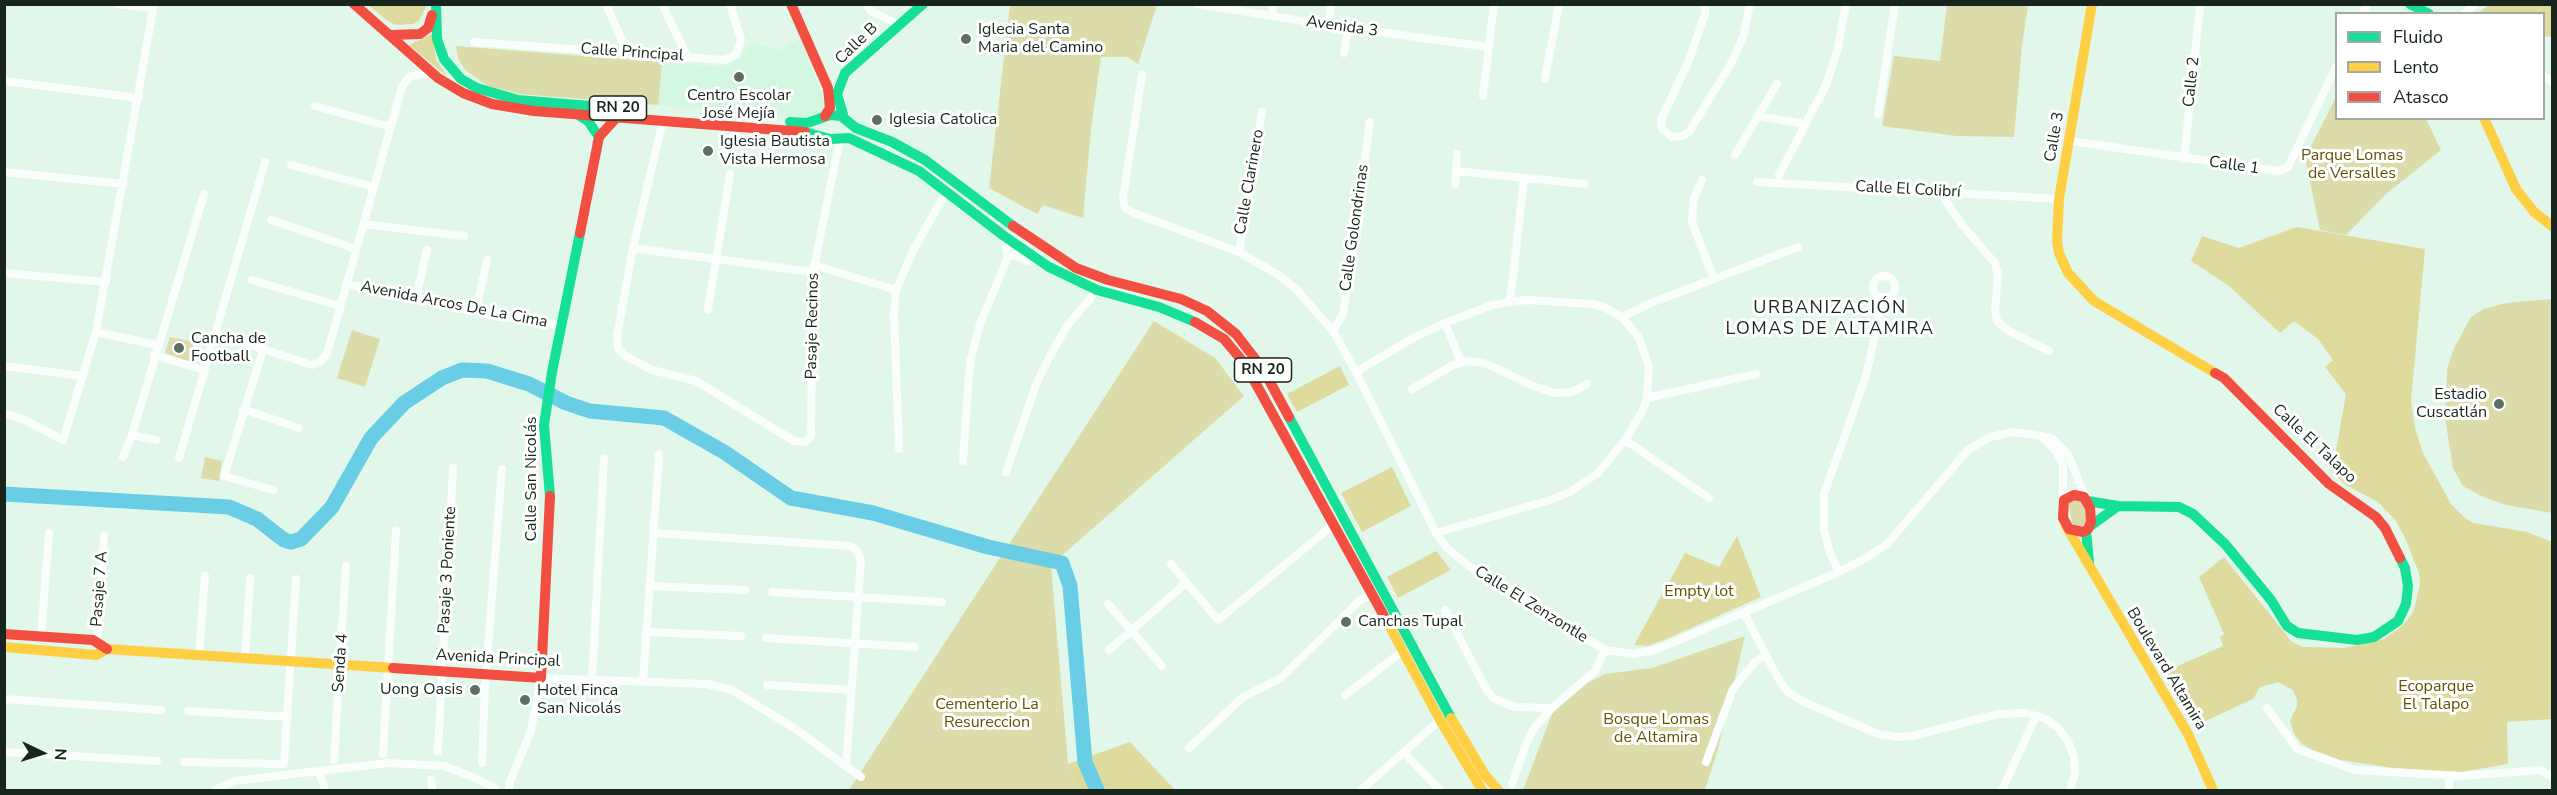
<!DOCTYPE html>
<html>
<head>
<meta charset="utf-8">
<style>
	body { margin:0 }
	#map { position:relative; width:2557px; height:795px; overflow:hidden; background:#e1f7ea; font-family:"Nunito Sans",sans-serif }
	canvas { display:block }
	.frame { position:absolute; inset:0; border:6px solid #17251d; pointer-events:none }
	.legend { position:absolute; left:2335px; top:12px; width:210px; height:108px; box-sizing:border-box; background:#fff; border:2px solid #a2a8a5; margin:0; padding:8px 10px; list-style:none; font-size:18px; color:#17251d }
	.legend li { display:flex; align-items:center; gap:12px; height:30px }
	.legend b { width:30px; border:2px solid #a2a8a5 }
	.north { position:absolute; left:12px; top:723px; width:60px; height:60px; -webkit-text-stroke:4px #fff; paint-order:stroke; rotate:94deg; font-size:16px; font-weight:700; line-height:24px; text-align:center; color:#17251d }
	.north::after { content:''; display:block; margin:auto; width:21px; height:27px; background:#17251d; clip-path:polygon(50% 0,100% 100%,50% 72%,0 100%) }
</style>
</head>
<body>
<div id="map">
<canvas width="2557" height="795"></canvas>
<div class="frame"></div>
<ul class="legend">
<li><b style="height:8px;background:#16e098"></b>Fluido</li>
<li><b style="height:8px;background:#ffcf43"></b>Lento</li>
<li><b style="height:8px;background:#f24e42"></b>Atasco</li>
</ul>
<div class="north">N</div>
</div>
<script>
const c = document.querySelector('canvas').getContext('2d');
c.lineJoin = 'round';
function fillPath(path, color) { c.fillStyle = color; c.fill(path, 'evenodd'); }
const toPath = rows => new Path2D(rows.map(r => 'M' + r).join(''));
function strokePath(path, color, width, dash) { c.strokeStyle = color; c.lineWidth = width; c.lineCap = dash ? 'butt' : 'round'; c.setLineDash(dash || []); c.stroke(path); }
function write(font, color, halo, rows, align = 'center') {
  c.font = font + ' "Nunito Sans",sans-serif'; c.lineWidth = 6; c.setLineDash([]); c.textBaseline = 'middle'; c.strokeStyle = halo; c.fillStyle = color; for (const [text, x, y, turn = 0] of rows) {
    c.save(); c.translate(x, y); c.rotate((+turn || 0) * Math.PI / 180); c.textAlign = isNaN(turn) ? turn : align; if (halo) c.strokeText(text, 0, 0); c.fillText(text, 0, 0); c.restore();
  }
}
const built = toPath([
	[800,39,825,103,825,112,812,119,658,105,662,62,721,67,740,59,751,42,779,50]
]);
const green = toPath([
	[1010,5,1157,5,1138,64,1128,57,1101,57,1091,129,1083,218,1043,205,1037,214,989,188],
	[1947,5,2028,5,2022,45,2014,137,1957,136,1882,126,1894,56,1940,61],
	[456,46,662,62,658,105,519,94,488,86,465,70,458,58],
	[2336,97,2336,118,2426,119,2441,150,2386,194,2346,235,2320,230,2305,158],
	[2552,299,2552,513,2506,505,2481,496,2463,486,2453,468,2445,418,2447,369,2454,348,2471,317,2484,309,2506,303],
	[1154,321,1215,358,1244,396,1051,565,1068,764,1079,790,849,790],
	[352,330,380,339,365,387,337,378],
	[170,337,194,342,189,361,165,353],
	[205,457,222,461,219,481,201,478],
	[2074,500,2080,500,2083,503,2087,521,2082,527,2073,525,2072,522,2069,503],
	[1745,636,1718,749,1705,790,1523,790,1558,698,1605,674,1652,668]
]);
const forest = toPath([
	[368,5,427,5,419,21,413,24,396,25,388,21],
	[2489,5,2552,5,2552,37,2544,36,2544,14,2478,13],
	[432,34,436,60,449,78,409,45],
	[2297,227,2425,249,2411,401,2415,428,2423,453,2451,504,2464,517,2473,523,2527,532,2552,542,2552,719,2507,722,2508,764,2455,773,2393,768,2340,760,2311,749,2302,744,2294,734,2290,721,2297,706,2297,699,2293,690,2278,682,2260,687,2253,699,2199,724,2166,671,2223,646,2220,637,2224,634,2199,577,2224,557,2292,642,2303,647,2344,648,2384,639,2400,628,2412,614,2415,605,2420,584,2419,573,2406,540,2396,521,2378,502,2346,485,2332,473,2346,394,2325,367,2333,360,2318,339,2294,321,2280,333,2228,285,2191,261,2202,236,2239,248],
	[1340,366,1349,385,1297,412,1287,394],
	[1392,467,1411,506,1362,532,1341,493],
	[1737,536,1761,597,1664,640,1647,646,1634,645,1685,553,1719,567],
	[1436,551,1451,570,1398,598,1387,577],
	[1130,742,1175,790,1079,790,1068,764]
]);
const river = toPath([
	[4,494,229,507,257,519,284,540,291,542,301,539,332,507,371,438,404,403,442,378,462,370,487,371,529,384,566,403,590,411,664,418,724,452,791,498,873,513,988,547,1062,563,1070,586,1085,762,1097,790]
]);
const street = toPath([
	[117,4,153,8],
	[606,4,627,52],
	[662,4,688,58],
	[866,4,871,11,899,25],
	[1197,4,1328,25,1488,47],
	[1705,4,1705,14,1689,60,1661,120,1662,129,1672,137,1683,136,1689,132,1732,62,1743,37,1750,4],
	[2363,14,2367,4],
	[2464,14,2475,4],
	[1272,16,1273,4],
	[1328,25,1331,4],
	[474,42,725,60,736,54,741,40,730,4],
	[1344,53,1348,28],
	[1142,75,1123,198,1125,208,1134,213,1239,252,1277,274,1296,289,1333,331,1356,372,1436,533,1447,548,1470,567,1605,650,1633,654,1655,650,1839,572,1866,558,1887,544,1968,450,1990,437,2014,432,2052,438,2068,454,2086,499],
	[2544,76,2552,81],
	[1545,79,1559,4],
	[4,81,139,98],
	[1483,96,1494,4],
	[315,106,391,127],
	[1878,114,1895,4],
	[1758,116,1805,124],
	[663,120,633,248,617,336,618,348,624,355,652,370,696,381,794,441,805,442,811,436,813,272,840,139],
	[2070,141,2279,171,2288,167,2336,67],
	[1735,155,1777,84],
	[2184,159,2200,4],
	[291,165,374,187],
	[1456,171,1585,184],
	[4,172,124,184],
	[1779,175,1826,85,1838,48,1846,4],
	[1702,180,1694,198,1692,222,1714,279],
	[1757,182,2059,199],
	[1455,184,1457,154],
	[1940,192,1962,225,1995,263,1998,275,1995,310,1997,321,2007,330,2049,351],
	[271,220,356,249],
	[363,224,464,236],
	[633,248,813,272],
	[1239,252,1262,112],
	[1008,257,1014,255,1028,261,1035,260],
	[814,265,896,290],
	[4,273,106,282],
	'1873 287a11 11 0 1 1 22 0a11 11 0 1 1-22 0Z',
	[252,280,340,306],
	[346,284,476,311,562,326],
	[416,298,427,250],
	[1510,302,1524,178],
	[708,309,730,174],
	[476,311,487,260],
	[1622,317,1651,303,1798,247],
	[1445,323,1461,362],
	[1333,331,1343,314,1370,122],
	[96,332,157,345],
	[232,339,312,365,320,362,327,354,402,87,409,77,431,72],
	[263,350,224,476,273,490],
	[154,355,204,370],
	[4,366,81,376],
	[1356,372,1413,338,1445,323,1492,305,1510,302,1527,300,1592,304,1604,307,1622,317,1639,338,1649,367,1647,398,1643,410,1625,440,1598,473,1570,492,1550,500,1436,533],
	[1412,389,1453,365,1468,361,1487,364,1533,386,1555,393,1572,392,1587,384],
	[1647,398,1756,374],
	[243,409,299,428],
	[4,413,25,420,63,440,96,332,154,4],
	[132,435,156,440],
	[2041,436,2054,449,2063,463,2063,503],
	[1625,440,1709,498],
	[899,449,894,314,896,290,913,251,946,192],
	[123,457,132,435,204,194],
	[179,458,265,162],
	[963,461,970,362,980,324,1008,257,1004,236],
	[1006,472,1037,382,1051,354,1067,326,1097,290],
	[654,533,851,546,857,551,861,560,846,765],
	[1171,564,1218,620,1333,525],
	[1839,572,1830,553,1824,530,1824,494,1866,376,1883,298],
	[650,586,745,590],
	[772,592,942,602],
	[1108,604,1162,666],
	[1445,610,1486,689,1493,698,1514,707,1552,708],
	[1744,613,1779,680,1788,692,1802,701,1878,734,1896,737,1912,736,1998,714,2026,713,2046,719,2058,728,2068,741,2074,757,2075,773,2070,790],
	[647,632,741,636],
	[41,637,49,533],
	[766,638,915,647],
	[97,642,104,536],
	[1109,650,1186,583],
	[199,655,205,576],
	[245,658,250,578],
	[592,679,604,459],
	[643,680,659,454],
	[767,685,851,690],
	[1345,695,1403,651],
	[4,699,161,710],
	[2267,708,2297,749,2355,770,2461,776,2540,770,2552,777],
	[188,711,288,717],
	[1189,748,1243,697,1281,678,1359,601,1372,594],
	[438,751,453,468],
	[4,752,157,761],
	[1404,753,1440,790],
	[383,754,396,531],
	[334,760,346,566],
	[184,762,284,764,296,579],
	[1706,762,1733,689,1755,662,1766,655],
	[482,763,485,685,502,469],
	[319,771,325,790],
	[2449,776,2449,790],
	[431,780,433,790],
	[1512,784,1526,744,1535,727,1552,708,1595,671,1605,650],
	[215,790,234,781,387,763,444,766,473,777,496,789],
	[510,790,509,784,531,731,541,678,707,684,732,690,797,730,861,777],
	[1361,790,1440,720],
	[2002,790,2036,716]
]);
const fast = toPath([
	[436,4,437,39,444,59,461,79,477,88,518,100,639,110],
	[2410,4,2429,14],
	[580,116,588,121,599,137],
	[844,118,837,94,845,73,923,4],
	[790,122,807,123,830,115,841,116,856,128,892,142,925,160,1013,226],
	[805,132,830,139,849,138,919,171,1004,236,1049,267,1097,290,1159,307,1195,322],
	[1289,417,1451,718],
	[550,496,544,425,552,372,580,233],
	[2087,501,2118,506,2179,507,2193,514,2225,544,2271,600,2287,626,2298,633,2357,640,2374,637,2398,621,2406,604,2408,586,2405,568,2400,558],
	[2089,527,2118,506],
	[2086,531,2089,562]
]);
const slow = toPath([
	[2092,4,2059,199,2057,241,2059,253,2068,273,2094,301,2215,373],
	[2484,118,2516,189,2534,212,2552,226],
	[2066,526,2188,734,2213,790],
	[1384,616,1440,720,1482,790],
	[4,647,96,655,107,649,393,668],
	[1451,718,1485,775,1498,790]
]);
const jam = toPath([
	[354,4,438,78,463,93,492,104,534,111,805,132],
	[791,4,828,88,830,108,825,116],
	[390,35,420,34,428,28,432,15],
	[1013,226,1076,268,1108,280,1181,299,1207,311,1236,334,1263,369,1289,417],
	[580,233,599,137,616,118],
	[1195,322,1224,339,1245,364,1384,616],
	[2215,373,2224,378,2329,484,2376,517,2385,528,2400,558],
	[2074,495,2084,497,2090,508,2091,522,2088,529,2083,532,2069,529,2063,518,2064,500,2074,495],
	[4,634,93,640,107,649],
	[393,668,541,678,550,496]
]);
const markers = [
	[966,39,6,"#5e6e65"],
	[739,77,6,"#5e6e65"],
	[877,120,6,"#5e6e65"],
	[708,151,6,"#5e6e65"],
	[179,348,6,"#5e6e65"],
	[2499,404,6,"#5e6e65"],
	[1346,622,6,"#5e6e65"],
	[475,690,6,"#5e6e65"],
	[525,700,6,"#5e6e65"]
];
const shields = [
	[618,108,57],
	[1263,370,57]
];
const shieldNames = [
	["RN 20",618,108],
	["RN 20",1263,370]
];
const streetNames = [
	["Avenida 3",1342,27,8],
	["Calle B",857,44,-44],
	["Calle Principal",632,53,4],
	["Calle 2",2192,82,-84],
	["Calle 3",2055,137,-80],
	["Calle 1",2234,166,8],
	["Calle Clarinero",1250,182,-80],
	["Calle El Colibrí",1908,190,3],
	["Calle Golondrinas",1355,228,-82],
	["Avenida Arcos De La Cima",454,305,11],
	["Pasaje Recinos",813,326,-89],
	["Calle El Talapo",2314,444,43],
	["Calle San Nicolás",532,479,-90],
	["Pasaje 3 Poniente",448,570,-87],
	["Pasaje 7 A",100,589,-86],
	["Calle El Zenzontle",1531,605,32],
	["Avenida Principal",498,659,3],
	["Senda 4",341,663,-86],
	["Boulevard Altamira",2166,669,59]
];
const poiNames = [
	["Iglecia Santa",978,30],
	["Maria del Camino",978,48],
	["Centro Escolar",739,96,"center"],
	["José Mejía",739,114,"center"],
	["Iglesia Catolica",889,120],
	["Iglesia Bautista",720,142],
	["Vista Hermosa",720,160],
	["Cancha de",191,339],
	["Football",191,357],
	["Estadio",2487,395,"right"],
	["Cuscatlán",2487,413,"right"],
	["Canchas Tupal",1358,622],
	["Uong Oasis",463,690,"right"],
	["Hotel Finca",537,691],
	["San Nicolás",537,709]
];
const parkNames = [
	["Parque Lomas",2352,156],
	["de Versalles",2352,174],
	["Empty lot",1699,592],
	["Ecoparque",2436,687],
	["El Talapo",2436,705],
	["Cementerio La",987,705],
	["Resureccion",987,723],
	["Bosque Lomas",1656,720],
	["de Altamira",1656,738]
];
const neighbourhoodNames = [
	["URBANIZACIÓN",1830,309],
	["LOMAS DE ALTAMIRA",1830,330]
];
fillPath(built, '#d4f7e2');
fillPath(green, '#dcdbaa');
fillPath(forest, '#dfdb9e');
strokePath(river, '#69cde6', 15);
strokePath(street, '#fafefc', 8);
strokePath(fast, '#16e098', 10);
strokePath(slow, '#ffcf43', 10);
strokePath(jam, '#f24e42', 10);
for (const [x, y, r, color] of markers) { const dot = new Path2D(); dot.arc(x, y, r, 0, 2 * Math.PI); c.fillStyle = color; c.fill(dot); strokePath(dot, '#fff', 2); }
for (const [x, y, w] of shields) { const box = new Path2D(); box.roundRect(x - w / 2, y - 12, w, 24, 4.5); c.fillStyle = '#fff'; c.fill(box); strokePath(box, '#17251d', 1.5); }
write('bold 15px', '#17251d', null, shieldNames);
write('16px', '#17251d', '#fff', streetNames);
write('16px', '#17251d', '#fff', poiNames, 'left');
write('16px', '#635300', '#fff', parkNames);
c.letterSpacing = '1.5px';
write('18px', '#17251d', '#fff', neighbourhoodNames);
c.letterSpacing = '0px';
</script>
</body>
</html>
